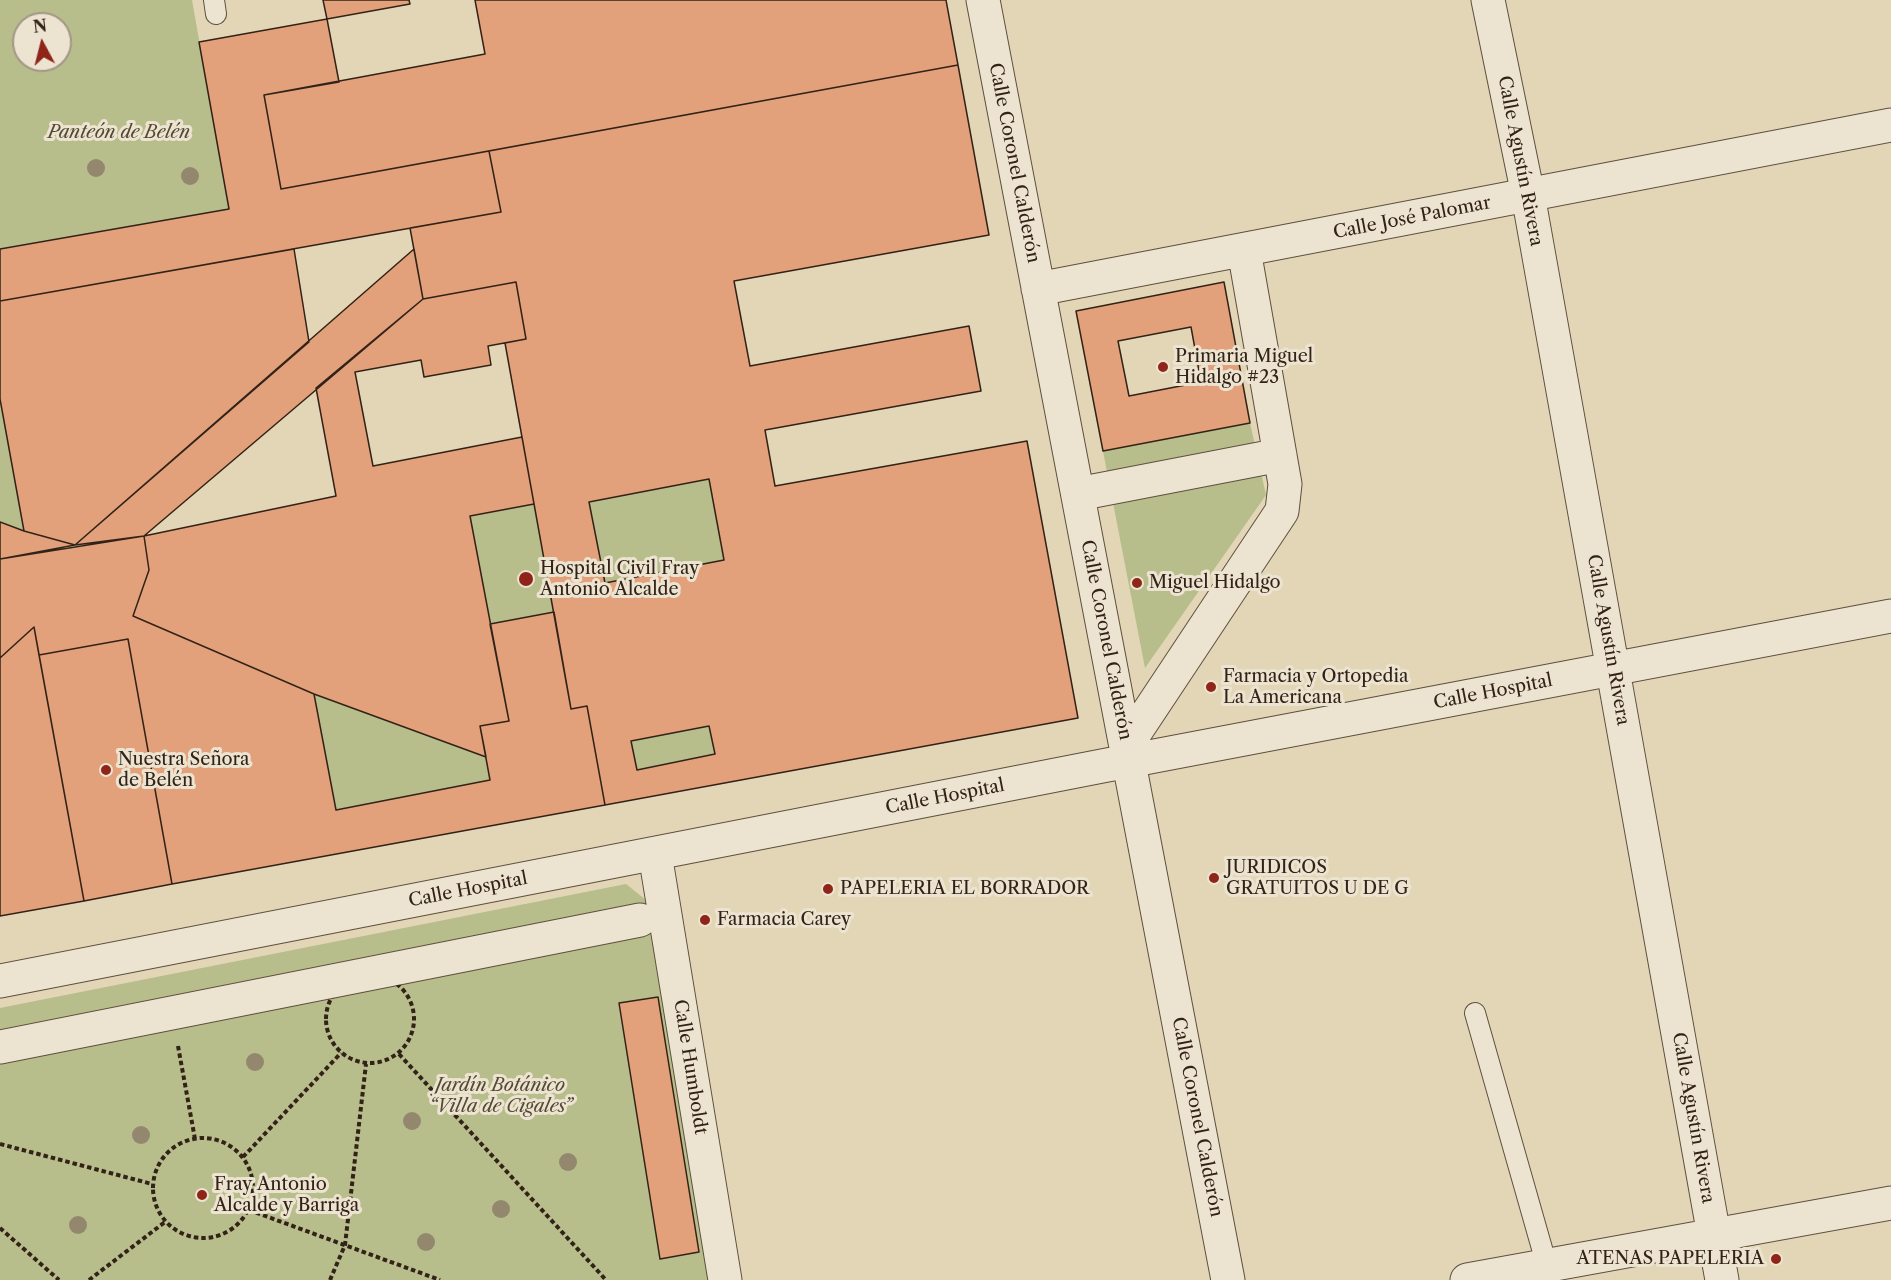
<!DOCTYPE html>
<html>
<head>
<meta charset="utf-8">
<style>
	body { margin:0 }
	#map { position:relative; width:1891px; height:1280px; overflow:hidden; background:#e2d6b6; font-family:"Libre Caslon Text",serif }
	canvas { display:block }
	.north { position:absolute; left:12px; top:12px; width:60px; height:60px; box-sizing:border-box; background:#ece4d0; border:2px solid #a29686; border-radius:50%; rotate:353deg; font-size:16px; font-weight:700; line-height:24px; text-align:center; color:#322217 }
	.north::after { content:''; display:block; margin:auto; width:21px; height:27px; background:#8f2418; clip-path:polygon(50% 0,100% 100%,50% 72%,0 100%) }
</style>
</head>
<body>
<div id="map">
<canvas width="1891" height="1280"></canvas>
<div class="north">N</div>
</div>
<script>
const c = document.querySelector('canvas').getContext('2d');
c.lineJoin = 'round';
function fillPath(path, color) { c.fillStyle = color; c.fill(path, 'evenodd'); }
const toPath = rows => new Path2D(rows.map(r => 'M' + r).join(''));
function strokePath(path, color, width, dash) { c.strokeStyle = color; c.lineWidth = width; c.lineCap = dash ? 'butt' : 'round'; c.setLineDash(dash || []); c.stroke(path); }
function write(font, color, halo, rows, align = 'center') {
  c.font = font + ' "Libre Caslon Text",serif'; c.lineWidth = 6; c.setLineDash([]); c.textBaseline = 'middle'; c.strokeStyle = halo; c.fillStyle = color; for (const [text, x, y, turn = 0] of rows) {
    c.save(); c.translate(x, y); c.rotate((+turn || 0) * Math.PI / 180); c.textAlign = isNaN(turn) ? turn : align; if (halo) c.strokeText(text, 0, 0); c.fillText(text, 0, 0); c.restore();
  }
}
const green = toPath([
	[0,0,192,0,229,209,0,249],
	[24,24,60,24,60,60,24,60],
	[0,399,24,531,0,522],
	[1250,423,1266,495,1145,668,1103,451],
	[709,479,724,560,605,583,589,502],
	[534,504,554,612,490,624,470,516],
	[314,694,486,757,490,780,336,810],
	[709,726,715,754,637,770,631,741],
	[626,884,656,908,718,1280,0,1280,0,1008]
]);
const building = toPath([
	[323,0,409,0,410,4,327,19,323,0],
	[475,0,946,0,958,65,281,189,264,95,485,54,475,0],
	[327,19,339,82,264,95,281,189,489,151,501,212,0,301,0,249,229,209,199,42,327,19],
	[958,65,989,235,734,281,750,366,969,326,981,391,765,430,775,486,1027,441,1078,718,605,805,587,706,571,709,505,343,526,339,516,282,423,299,410,228,501,212,489,151,958,65],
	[709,479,724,560,605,583,589,502,709,479],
	[709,726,715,754,637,770,631,741,709,726],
	[294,249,309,342,75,545,24,531,0,399,0,301,294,249],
	[414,249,423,299,144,536,75,545,414,249],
	[516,282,526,339,488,346,491,365,424,377,421,360,355,372,373,466,522,437,534,504,470,516,509,721,480,726,486,757,314,694,133,616,149,570,144,536,336,496,316,388,423,299,516,282],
	[1224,282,1250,423,1103,451,1076,311,1224,282],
	[1191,327,1201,382,1129,396,1118,341,1191,327],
	[0,522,24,531,75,545,0,559,0,522],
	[144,536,149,570,133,616,314,694,336,810,490,780,480,726,509,721,490,624,554,612,571,709,587,706,605,805,172,884,128,639,39,655,34,627,0,658,0,559,144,536],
	[34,627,84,901,0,916,0,658,34,627],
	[128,639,172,884,84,901,39,655,128,639],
	[658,997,699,1252,660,1259,619,1003,658,997]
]);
const path = toPath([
	'326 1019a44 44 0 1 1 88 0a44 44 0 1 1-88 0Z',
	[178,1046,195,1139],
	[399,1054,606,1280],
	'153 1188a50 50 0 1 1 100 0a50 50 0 1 1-100 0Z',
	[0,1144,152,1184],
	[243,1157,341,1053],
	[249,1210,440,1280],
	[0,1228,59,1280],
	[89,1280,165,1222],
	[330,1280,345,1245,366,1064]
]);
const lane = toPath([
	[214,0,216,14],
	[1475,1013,1547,1266]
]);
const street = toPath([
	[983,0,1228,1280],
	[1488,0,1528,195,1722,1280],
	[1038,289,1891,125],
	[1078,494,1280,455],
	[1126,746,1282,511,1285,484,1244,250],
	[655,854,725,1280],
	[0,981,1102,766,1891,616],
	[0,1047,640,920],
	[1467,1280,1891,1203]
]);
const trees = [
	[96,168],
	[190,176],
	[255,1062],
	[412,1121],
	[141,1135],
	[568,1162],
	[501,1209],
	[78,1225],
	[426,1242]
];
const markers = [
	[1163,367,6,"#8f2418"],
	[526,579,8,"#8f2418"],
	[1137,583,6,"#8f2418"],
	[1211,687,6,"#8f2418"],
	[106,770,6,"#8f2418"],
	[1214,878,6,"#8f2418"],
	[828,889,6,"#8f2418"],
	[705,920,6,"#8f2418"],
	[202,1195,6,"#8f2418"],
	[1776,1259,6,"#8f2418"]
];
const parkNames = [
	["Panteón de Belén",119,133],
	["Jardín Botánico",500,1086],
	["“Villa de Cigales”",500,1107]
];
const streetNames = [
	["Calle Agustín Rivera",1520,161,79],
	["Calle Coronel Calderón",1014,163,79],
	["Calle José Palomar",1412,218,-11],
	["Calle Coronel Calderón",1106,640,79],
	["Calle Agustín Rivera",1608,640,80],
	["Calle Hospital",1493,692,-11],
	["Calle Hospital",945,797,-11],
	["Calle Hospital",468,890,-11],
	["Calle Humboldt",690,1067,81],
	["Calle Coronel Calderón",1197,1117,79],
	["Calle Agustín Rivera",1693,1118,80]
];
const poiNames = [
	["Primaria Miguel",1175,357],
	["Hidalgo #23",1175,378],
	["Hospital Civil Fray",540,569],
	["Antonio Alcalde",540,590],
	["Miguel Hidalgo",1149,583],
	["Farmacia y Ortopedia",1223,677],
	["La Americana",1223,698],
	["Nuestra Señora",118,760],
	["de Belén",118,781],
	["JURIDICOS",1226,868],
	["GRATUITOS U DE G",1226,889],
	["PAPELERIA EL BORRADOR",840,889],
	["Farmacia Carey",717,920],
	["Fray Antonio",214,1185],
	["Alcalde y Barriga",214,1206],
	["ATENAS PAPELERIA",1764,1259,"right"]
];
fillPath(green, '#b7bd8b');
fillPath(building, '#e2a17b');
strokePath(building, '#322217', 1.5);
strokePath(lane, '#5e4f3f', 22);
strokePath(street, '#5e4f3f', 35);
strokePath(path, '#322217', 4, [4.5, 3]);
strokePath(lane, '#ece4d0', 20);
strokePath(street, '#ece4d0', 33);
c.fillStyle = '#93886e';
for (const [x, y] of trees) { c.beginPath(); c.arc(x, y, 9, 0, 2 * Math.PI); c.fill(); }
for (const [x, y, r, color] of markers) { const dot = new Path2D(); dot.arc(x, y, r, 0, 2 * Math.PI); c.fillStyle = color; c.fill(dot); strokePath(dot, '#ece4d0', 2); }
write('italic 18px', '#534934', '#ece4d0', parkNames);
write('18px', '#322217', '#ece4d0', streetNames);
write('18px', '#322217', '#ece4d0', poiNames, 'left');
</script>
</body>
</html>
